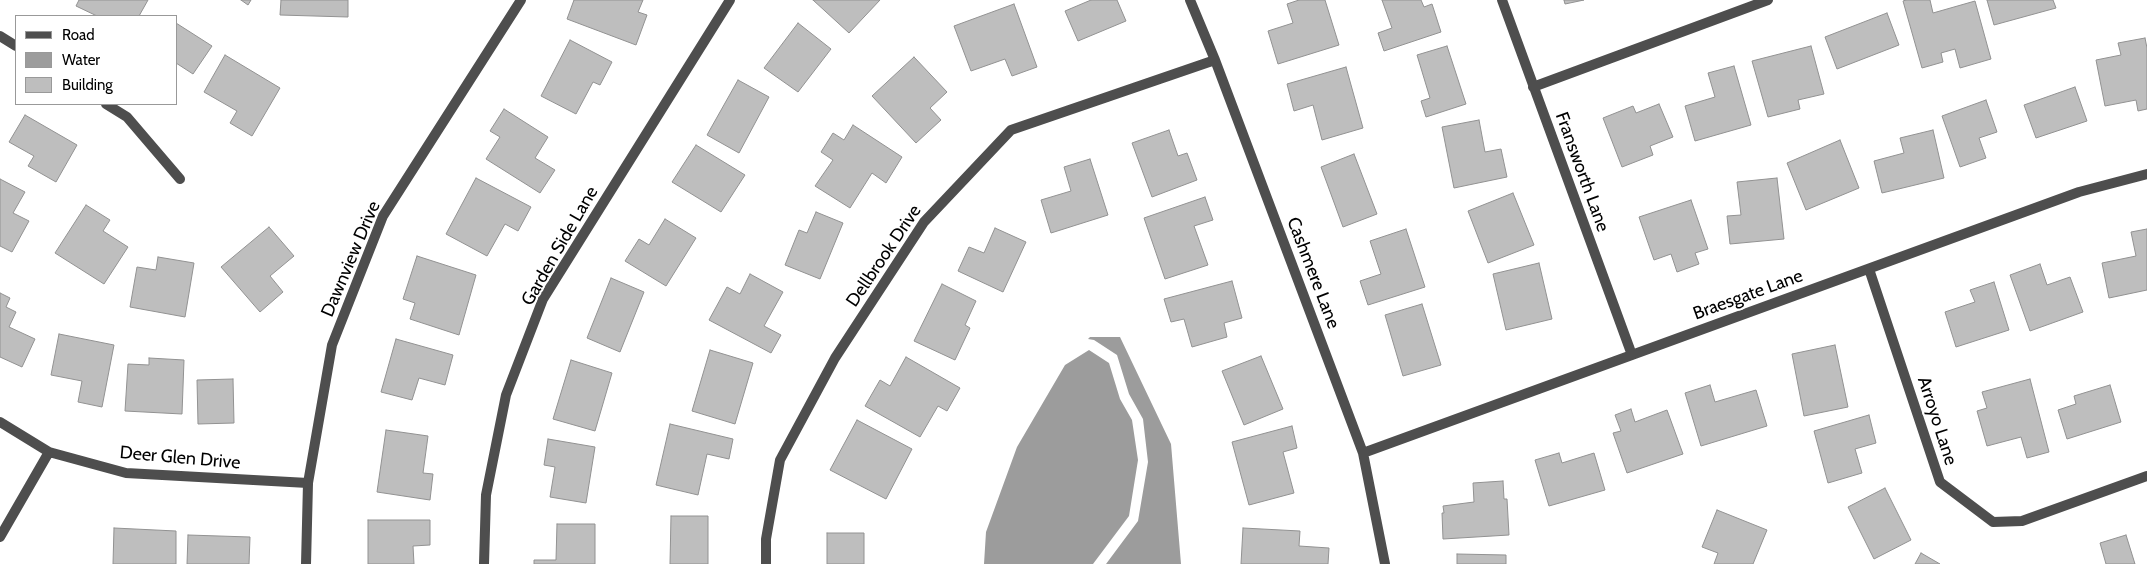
<!DOCTYPE html>
<html>
<head>
<meta charset="utf-8">
<style>
	body { margin:0 }
	#map { position:relative; width:2147px; height:564px; overflow:hidden; background:#fff; font-family:Cabin,sans-serif }
	canvas { display:block }
	.legend { position:absolute; left:15px; top:15px; width:162px; height:90px; box-sizing:border-box; background:#fff; border:1px solid #999; margin:0; padding:6px 9px; list-style:none; font-size:15px; color:#000 }
	.legend li { display:flex; align-items:center; gap:10px; height:25px }
	.legend b { width:25px; border:1px solid #999 }
</style>
</head>
<body>
<div id="map">
<canvas width="2147" height="564"></canvas>
<ul class="legend">
<li><b style="height:6px;background:#4e4e4e"></b>Road</li>
<li><b style="height:14px;background:#9c9c9c"></b>Water</li>
<li><b style="height:14px;background:#bebebe"></b>Building</li>
</ul>
</div>
<script>
const c = document.querySelector('canvas').getContext('2d');
c.lineJoin = 'round';
function fillPath(path, color) { c.fillStyle = color; c.fill(path, 'evenodd'); }
const toPath = rows => new Path2D(rows.map(r => 'M' + r).join(''));
function strokePath(path, color, width, dash) { c.strokeStyle = color; c.lineWidth = width; c.lineCap = dash ? 'butt' : 'round'; c.setLineDash(dash || []); c.stroke(path); }
function write(font, color, halo, rows, align = 'center') {
  c.font = font + ' Cabin,sans-serif'; c.lineWidth = 4; c.setLineDash([]); c.textBaseline = 'middle'; c.strokeStyle = halo; c.fillStyle = color; for (const [text, x, y, turn = 0] of rows) {
    c.save(); c.translate(x, y); c.rotate((+turn || 0) * Math.PI / 180); c.textAlign = isNaN(turn) ? turn : align; if (halo) c.strokeText(text, 0, 0); c.fillText(text, 0, 0); c.restore();
  }
}
const water = toPath([
	[1090,337,1120,337,1171,444,1181,564,1106,564,1138,521,1148,462,1143,419,1129,394,1117,355,1094,340,1088,339],
	[1089,350,1109,363,1120,399,1132,420,1138,460,1129,516,1093,564,984,564,986,532,1017,447,1065,365]
]);
const building = toPath([
	[79,0,148,0,139,16,97,16,76,6,79,0],
	[241,0,251,0,248,5,241,0],
	[281,0,348,0,348,17,280,15,281,0],
	[574,0,643,0,638,12,647,15,636,45,567,19,574,0],
	[813,0,880,0,849,33,813,0],
	[1091,0,1117,0,1126,21,1078,41,1065,11,1091,0],
	[1299,0,1325,0,1339,45,1278,64,1268,31,1293,23,1287,4,1299,0],
	[1382,0,1421,0,1424,7,1432,4,1441,32,1384,51,1378,33,1392,28,1382,0],
	[1564,0,1584,0,1565,4,1564,0],
	[1906,0,1930,0,1933,13,1975,1,1991,59,1960,68,1955,49,1941,53,1943,62,1922,68,1903,1,1906,0],
	[1987,0,2053,0,2056,8,1994,25,1987,0],
	[1014,4,1037,67,1012,76,1005,59,971,71,954,26,1014,4],
	[1887,13,1899,45,1837,69,1825,37,1887,13],
	[176,23,212,46,193,74,176,63,176,23],
	[798,23,831,49,798,92,764,68,798,23],
	[2145,38,2147,48,2147,109,2138,111,2136,100,2105,106,2096,60,2121,55,2118,43,2145,38],
	[570,40,612,62,600,85,593,82,576,114,541,96,570,40],
	[1447,46,1466,104,1426,117,1421,101,1430,98,1417,55,1447,46],
	[1811,46,1824,94,1798,100,1800,109,1768,117,1752,61,1811,46],
	[225,55,280,88,252,136,230,123,237,111,204,92,225,55],
	[914,57,947,92,930,108,941,120,916,143,872,96,914,57],
	[1734,66,1751,125,1695,141,1685,106,1715,97,1708,73,1734,66],
	[1346,67,1363,128,1322,140,1313,105,1294,111,1287,84,1346,67],
	[738,80,769,97,739,153,707,135,738,80],
	[2075,87,2087,121,2036,138,2024,105,2075,87],
	[1986,100,1997,132,1979,138,1986,158,1960,167,1942,116,1986,100],
	[1659,104,1673,137,1650,146,1653,155,1622,167,1603,118,1633,106,1636,113,1659,104],
	[504,109,548,137,535,158,555,170,540,193,486,159,500,137,490,131,504,109],
	[25,115,77,145,56,182,28,166,34,156,9,142,25,115],
	[1479,120,1485,152,1501,149,1507,177,1454,188,1442,127,1479,120],
	[853,125,902,157,886,183,872,173,850,208,815,186,833,160,821,152,833,133,844,140,853,125],
	[1169,130,1178,156,1187,153,1197,180,1152,197,1132,143,1169,130],
	[1933,130,1944,178,1882,193,1874,161,1904,153,1900,138,1933,130],
	[1840,140,1859,188,1806,210,1787,163,1840,140],
	[696,145,745,175,721,212,672,182,696,145],
	[1354,154,1377,214,1343,227,1321,167,1354,154],
	[1090,159,1108,215,1051,233,1041,200,1071,191,1064,167,1090,159],
	[476,178,531,207,518,231,505,224,487,256,446,234,476,178],
	[1777,178,1784,239,1730,244,1727,216,1741,215,1737,182,1777,178],
	[0,179,25,192,13,213,29,221,12,252,0,246,0,179],
	[1513,193,1534,245,1488,263,1468,211,1513,193],
	[1205,197,1213,220,1194,226,1208,265,1165,279,1144,218,1205,197],
	[1691,200,1708,249,1695,253,1699,264,1677,272,1671,254,1654,260,1639,217,1691,200],
	[86,205,110,220,103,231,128,247,104,284,55,253,86,205],
	[816,212,843,223,820,279,785,265,799,230,807,233,816,212],
	[665,219,696,238,666,286,625,261,639,239,649,245,665,219],
	[269,227,294,256,270,276,283,292,260,312,221,267,269,227],
	[995,228,1026,242,1003,292,958,271,969,247,984,253,995,228],
	[1406,229,1425,287,1368,305,1360,281,1381,274,1370,241,1406,229],
	[2147,229,2147,290,2109,298,2102,263,2136,256,2131,232,2147,229],
	[417,256,476,275,459,335,410,319,415,303,403,299,417,256],
	[158,257,194,263,185,317,130,307,137,267,156,270,158,257],
	[1539,263,1552,319,1506,330,1493,274,1539,263],
	[2040,264,2047,285,2070,277,2083,312,2030,331,2010,275,2040,264],
	[750,274,783,292,764,326,781,335,771,353,709,320,727,287,740,294,750,274],
	[611,278,644,292,620,352,587,338,611,278],
	[1232,281,1242,318,1224,323,1227,337,1192,347,1184,319,1171,322,1164,299,1232,281],
	[1994,282,2009,330,1956,347,1945,312,1975,302,1970,290,1994,282],
	[942,284,976,301,965,325,970,328,955,360,914,341,942,284],
	[0,293,10,298,6,307,16,312,9,327,35,339,22,367,0,357,0,293],
	[1422,304,1441,365,1403,376,1385,315,1422,304],
	[59,334,114,345,102,407,78,402,82,381,51,375,59,334],
	[396,339,453,355,445,385,419,378,412,400,381,392,396,339],
	[1835,345,1848,407,1804,416,1792,354,1835,345],
	[710,350,753,363,735,424,692,411,710,350],
	[1261,356,1283,409,1244,425,1222,371,1261,356],
	[906,357,960,388,947,411,938,406,920,437,865,406,880,380,890,386,906,357],
	[149,358,184,360,182,414,125,411,128,364,149,365,149,358],
	[571,360,612,373,595,431,553,419,571,360],
	[233,379,234,423,198,424,197,380,233,379],
	[2030,379,2049,452,2027,458,2021,437,1987,446,1977,411,1987,408,1982,392,2030,379],
	[1710,385,1715,402,1756,390,1767,426,1701,446,1685,393,1710,385],
	[2110,385,2121,422,2067,439,2058,410,2076,404,2074,396,2110,385],
	[1631,409,1635,422,1667,410,1683,454,1627,473,1613,433,1621,431,1615,415,1631,409],
	[1869,415,1876,443,1855,449,1862,473,1828,483,1814,431,1869,415],
	[857,420,912,449,886,499,830,470,857,420],
	[670,424,733,439,729,459,707,454,698,495,656,485,670,424],
	[1292,426,1297,448,1283,452,1294,493,1249,505,1232,442,1292,426],
	[386,430,428,436,423,473,433,474,430,500,377,492,386,430],
	[548,439,595,447,586,503,550,497,555,467,544,465,548,439],
	[1559,453,1562,463,1594,453,1605,490,1549,506,1535,460,1559,453],
	[1503,481,1504,499,1507,499,1509,535,1443,539,1442,513,1444,513,1443,506,1474,502,1473,483,1503,481],
	[1885,488,1911,540,1874,559,1848,507,1885,488],
	[1717,510,1767,530,1753,564,1714,564,1718,553,1702,547,1717,510],
	[671,516,708,516,708,564,670,564,671,516],
	[368,520,430,520,430,545,413,546,414,564,368,564,368,520],
	[557,524,595,524,595,564,534,564,534,560,556,560,557,524],
	[114,528,176,531,176,564,113,564,114,528],
	[1243,528,1300,531,1299,546,1329,548,1328,564,1241,564,1243,528],
	[827,533,864,533,864,564,827,564,827,533],
	[188,535,250,537,249,564,187,564,188,535],
	[2126,535,2135,564,2106,564,2100,543,2126,535],
	[1921,553,1940,564,1915,564,1921,553],
	[1457,554,1506,555,1506,564,1457,564,1457,554]
]);
const minor = toPath([
	[1190,0,1215,60,1363,453,1385,564],
	[1502,0,1632,355],
	[0,36,16,46],
	[1533,87,1768,0],
	[106,104,127,117,180,179],
	[1869,269,1940,482,1993,522,2022,521,2147,476],
	[0,422,49,452,126,473,308,483],
	[1363,453,2079,192,2147,174],
	[0,537,49,452],
	[484,564,486,495,506,395,543,299,730,0],
	[766,564,766,539,780,460,835,358,924,222,1011,130,1215,60]
]);
const tertiary = toPath([
	[306,564,308,483,332,345,383,216,521,0]
]);
const streetNames = [
	["Fransworth Lane",1582,172,70],
	["Garden Side Lane",560,246,-60],
	["Dellbrook Drive",884,256,-56],
	["Dawnview Drive",351,259,-67],
	["Cashmere Lane",1313,273,69],
	["Braesgate Lane",1748,295,-20],
	["Arroyo Lane",1937,421,72],
	["Deer Glen Drive",180,458,5]
];
fillPath(water, '#9c9c9c');
fillPath(building, '#bebebe');
strokePath(building, '#929292', 1);
strokePath(minor, '#4e4e4e', 10);
strokePath(tertiary, '#4e4e4e', 10);
write('18px', '#000', '#fff', streetNames);
</script>
</body>
</html>
